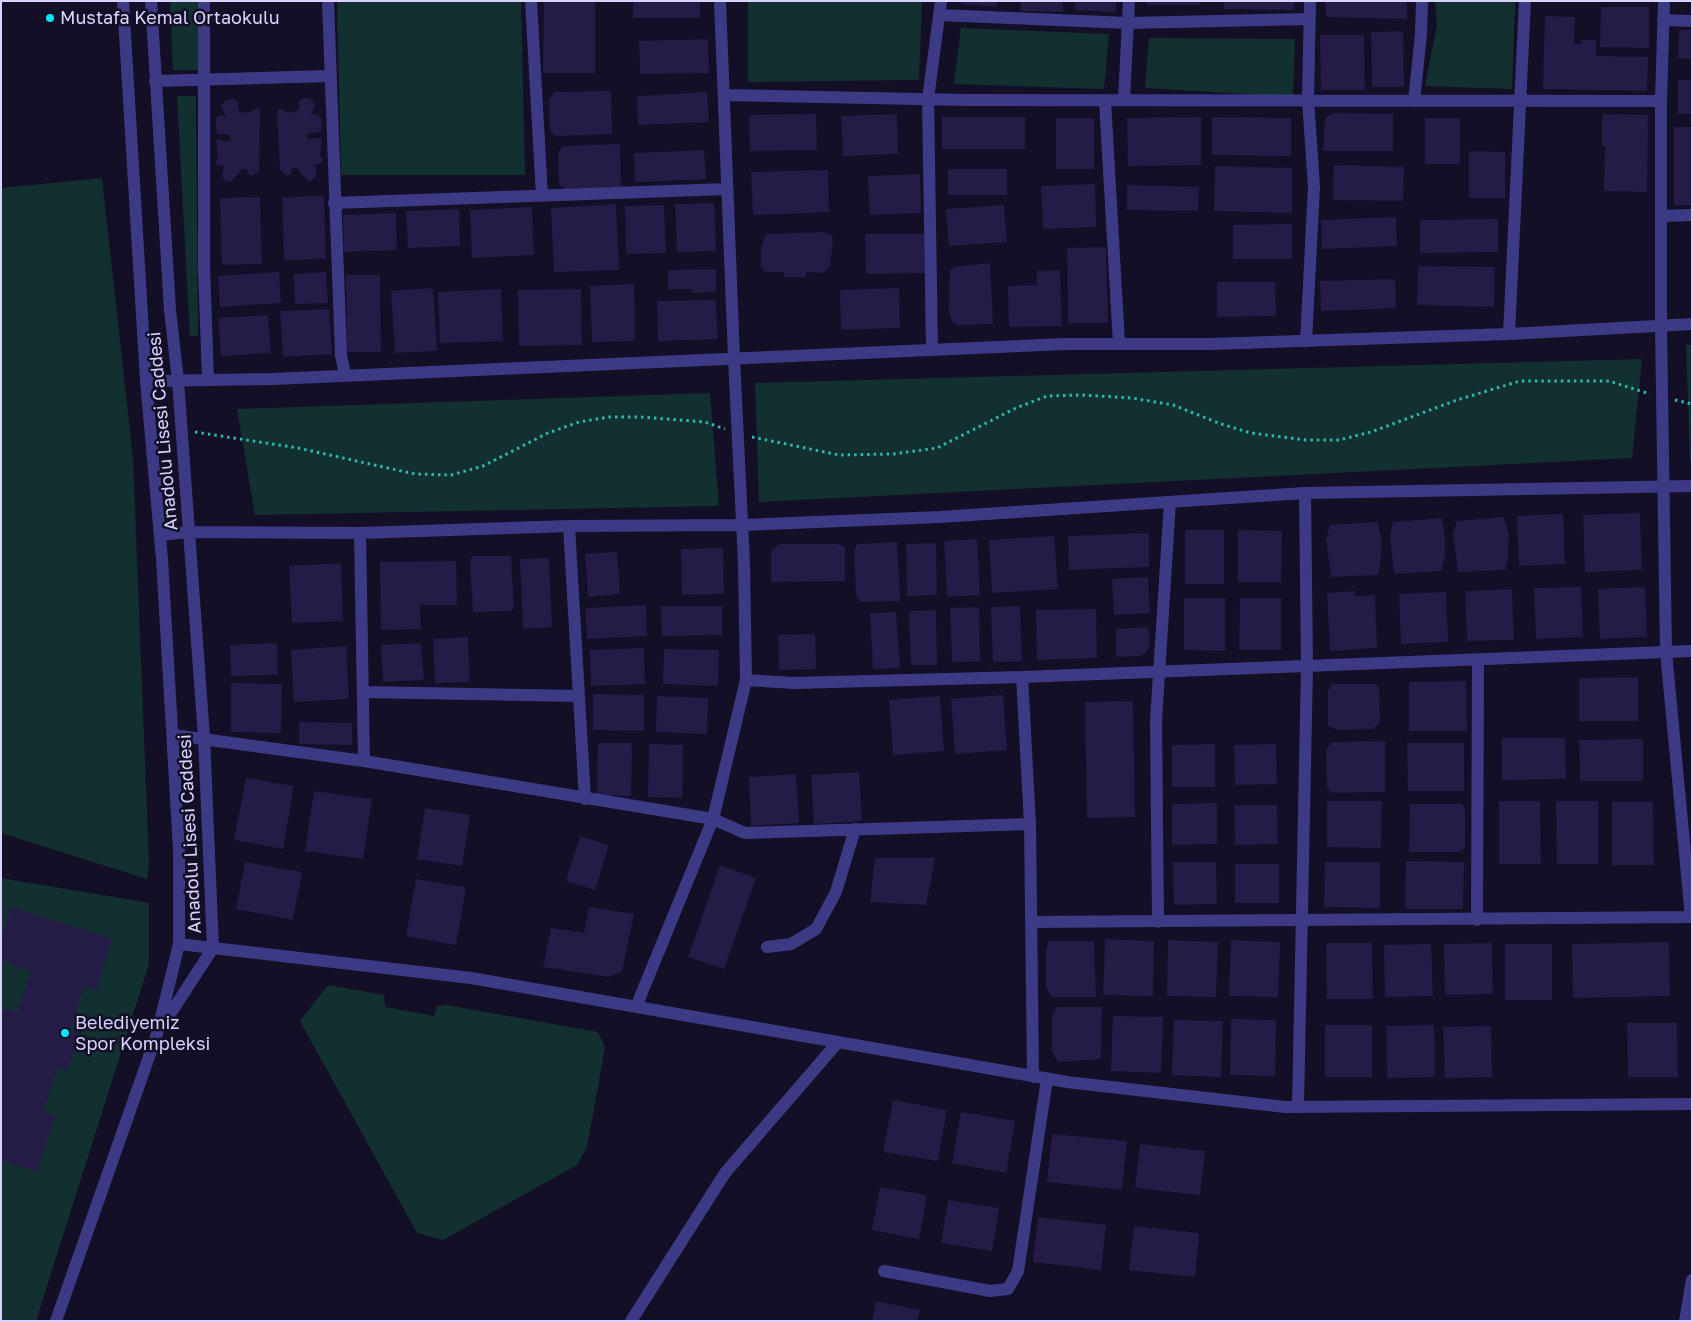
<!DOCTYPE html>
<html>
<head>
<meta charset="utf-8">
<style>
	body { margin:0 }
	#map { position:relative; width:1693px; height:1322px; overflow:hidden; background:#130f26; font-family:"Golos Text",sans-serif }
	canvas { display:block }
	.frame { position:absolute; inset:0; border:2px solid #d9d4ff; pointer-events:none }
</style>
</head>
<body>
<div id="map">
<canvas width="1693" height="1322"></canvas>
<div class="frame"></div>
</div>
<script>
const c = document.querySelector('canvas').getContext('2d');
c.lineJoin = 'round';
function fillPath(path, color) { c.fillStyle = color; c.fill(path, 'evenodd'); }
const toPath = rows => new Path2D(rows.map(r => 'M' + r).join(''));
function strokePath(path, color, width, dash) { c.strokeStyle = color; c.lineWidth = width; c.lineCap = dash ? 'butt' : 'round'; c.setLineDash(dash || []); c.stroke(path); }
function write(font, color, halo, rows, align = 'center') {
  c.font = font + ' "Golos Text",sans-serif'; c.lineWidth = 5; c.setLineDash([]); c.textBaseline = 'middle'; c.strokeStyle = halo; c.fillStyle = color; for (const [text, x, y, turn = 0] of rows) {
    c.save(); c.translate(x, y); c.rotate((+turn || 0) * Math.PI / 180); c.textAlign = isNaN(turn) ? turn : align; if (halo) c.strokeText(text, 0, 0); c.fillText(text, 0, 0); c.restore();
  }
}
const green = toPath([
	[170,1,198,1,198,70,173,70],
	[337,1,521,1,525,175,341,175],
	[748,1,922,1,919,80,748,82],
	[1435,1,1515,1,1512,89,1425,86,1437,25],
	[961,28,1109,34,1104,89,954,84],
	[1149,38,1295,39,1293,97,1145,88],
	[177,96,196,96,198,335,190,337],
	[102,178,133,459,149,863,147,879,1,833,1,188],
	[1686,345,1692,345,1692,462,1690,462],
	[1642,359,1632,458,759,502,755,383],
	[710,393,719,506,255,515,237,409],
	[1,878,149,903,149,964,36,1321,1,1321],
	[328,985,384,995,385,1007,434,1016,437,1006,447,1005,598,1032,605,1047,587,1147,577,1165,443,1240,417,1233,300,1021]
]);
const building = toPath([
	[544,1,595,1,595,73,543,73],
	[633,1,700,1,700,18,633,18],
	[962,1,997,1,997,7,962,4],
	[1021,1,1063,1,1063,12,1020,11],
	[1075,1,1116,1,1116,12,1075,10],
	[1146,1,1200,1,1200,5,1146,5],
	[1224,1,1294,1,1294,10,1224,9],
	[1326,1,1407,1,1407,19,1326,17],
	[1601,7,1649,7,1649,48,1600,47],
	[1545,16,1575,17,1574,44,1581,44,1581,40,1596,40,1596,56,1648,57,1647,91,1543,89],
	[1679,30,1692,30,1692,59,1678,58],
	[1403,31,1404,87,1372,87,1371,32],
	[1320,35,1364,35,1365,90,1321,90],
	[708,39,709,73,640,74,639,41],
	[1678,80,1692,80,1692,114,1678,114],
	[611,91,612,134,556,136,550,131,549,99,555,92],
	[707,92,709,122,638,125,637,96],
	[304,98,310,98,316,104,311,114,318,114,321,118,322,123,321,132,307,134,307,139,322,138,320,155,323,159,322,163,315,165,317,175,314,179,308,181,297,168,292,168,291,173,287,176,280,170,277,111,279,108,290,113,295,111,299,109,299,101],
	[232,99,238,102,238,110,242,112,247,113,258,108,260,111,259,171,252,176,248,174,247,169,242,169,231,182,225,181,222,176,224,166,216,164,216,161,218,157,216,140,231,141,230,135,217,134,216,125,216,119,219,116,226,116,221,106,226,100],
	[1334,113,1393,114,1393,151,1323,151,1325,120,1327,116],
	[816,114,817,150,750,151,749,115],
	[897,114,898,154,843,156,841,116],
	[1602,114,1648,115,1647,192,1604,191,1605,146,1602,146],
	[942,117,1025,117,1025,149,942,149],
	[1201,117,1201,165,1128,166,1127,118],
	[1212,117,1291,118,1291,156,1212,155],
	[1056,118,1094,118,1094,169,1056,169],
	[1425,118,1460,118,1460,164,1425,164],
	[1674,127,1692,127,1692,205,1674,205],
	[620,144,621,187,565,189,559,184,558,152,564,146],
	[704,150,706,179,635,182,634,153],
	[1469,151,1505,152,1505,198,1469,198],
	[1334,165,1404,167,1403,201,1333,200],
	[1215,166,1292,168,1292,213,1214,211],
	[948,169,1007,169,1007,195,948,195],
	[828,170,829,212,753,215,751,172],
	[920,174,921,213,870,215,868,176],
	[1095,184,1096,227,1043,229,1041,186],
	[1127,185,1199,187,1198,211,1127,210],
	[324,196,326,259,284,260,282,197],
	[260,197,262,264,222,265,220,198],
	[714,203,716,251,677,252,675,204],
	[616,204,619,270,554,272,551,208],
	[664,205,666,253,626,254,625,206],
	[1004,205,1007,242,949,246,946,209],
	[532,207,534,255,472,258,470,210],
	[459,209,460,246,408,248,406,211],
	[396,213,397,250,344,252,343,215],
	[1396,217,1397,246,1322,249,1321,220],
	[1498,219,1498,252,1420,253,1420,220],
	[1292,224,1292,259,1233,259,1233,225],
	[825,232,832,236,833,241,830,267,824,273,806,272,806,277,784,277,784,272,765,272,761,267,761,247,766,234],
	[865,234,924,234,925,273,866,274],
	[1106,247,1108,323,1068,323,1067,248],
	[990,263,993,324,959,325,952,322,949,311,950,271,954,267],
	[1418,266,1495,267,1494,307,1417,305],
	[716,269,716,292,692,293,692,289,668,289,668,270],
	[1060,270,1062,326,1009,327,1008,286,1037,285,1037,271],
	[279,272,281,303,220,307,218,276],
	[326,272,328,303,295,304,294,274],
	[346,275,380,275,381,352,347,352],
	[1395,279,1396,308,1321,311,1320,281],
	[1217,282,1275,282,1276,316,1217,317],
	[634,284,635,341,592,342,590,286],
	[433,288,437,351,395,353,391,291],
	[899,288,900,328,841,330,840,290],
	[501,289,503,341,440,343,438,292],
	[581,289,582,345,519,346,518,290],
	[716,300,718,339,658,341,657,301],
	[329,309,332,354,283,357,280,311],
	[268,315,271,353,221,356,218,318],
	[1640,513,1642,570,1585,572,1583,515],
	[1563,514,1565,564,1519,566,1517,516],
	[1504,517,1509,535,1508,556,1505,570,1458,572,1453,534,1457,521],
	[1441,518,1445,536,1445,557,1441,571,1394,574,1390,536,1393,522],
	[1377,522,1382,539,1381,560,1378,575,1331,577,1326,539,1330,525],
	[1185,530,1224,530,1224,584,1185,584],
	[1238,530,1282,531,1281,582,1238,582],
	[1149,533,1149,567,1069,570,1068,536],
	[1054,536,1058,589,992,593,989,540],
	[977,539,980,595,947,597,944,541],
	[897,542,900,601,860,602,856,594,854,551,857,544],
	[936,543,937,595,907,596,906,544],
	[780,544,838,544,845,547,845,581,771,582,771,551],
	[723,548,724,594,682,595,681,549],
	[617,552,620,594,588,597,585,554],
	[472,556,511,556,514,608,511,611,473,612,470,562],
	[549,558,552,627,523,629,520,559],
	[456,561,457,605,420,605,421,629,381,630,380,562],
	[341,563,343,621,292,623,289,566],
	[1148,577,1150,613,1114,615,1112,579],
	[1581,587,1583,637,1536,639,1534,588],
	[1645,587,1647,637,1600,639,1598,589],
	[1512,589,1514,640,1467,641,1465,591],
	[1355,591,1355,596,1375,595,1377,648,1330,651,1327,593],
	[1446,592,1448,642,1401,644,1399,594],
	[1184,598,1225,598,1225,651,1184,650],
	[1240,598,1281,598,1281,650,1239,650],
	[646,605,647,636,587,639,585,608],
	[661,606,722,606,722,635,662,636],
	[1020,606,1022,661,993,662,991,607],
	[979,607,980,661,952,662,950,608],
	[1096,609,1097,658,1037,660,1036,610],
	[936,610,937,665,911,665,909,611],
	[896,612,900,668,873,669,870,613],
	[1148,627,1150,646,1146,653,1140,656,1116,657,1116,629],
	[815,634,816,669,779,670,778,635],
	[468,637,470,682,435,683,433,639],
	[277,643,278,675,231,676,230,645],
	[421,643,424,680,383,682,381,645],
	[346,646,349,699,294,702,291,650],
	[644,648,645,684,591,686,590,650],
	[664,649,719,650,718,686,663,684],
	[1638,677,1638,721,1579,721,1579,678],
	[1466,681,1467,731,1409,731,1409,682],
	[231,683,282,684,281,733,231,732],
	[1332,684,1376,684,1379,689,1380,722,1373,729,1339,730,1328,726,1328,691],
	[593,694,644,695,644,731,593,730],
	[1003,695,1007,750,955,754,951,699],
	[657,696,708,698,707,734,656,732],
	[940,696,944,751,893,755,889,700],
	[1133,701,1135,817,1087,818,1085,702],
	[299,722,352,723,352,745,299,744],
	[1502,738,1565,738,1566,779,1502,780],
	[1643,739,1643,781,1580,781,1579,740],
	[1385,741,1385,792,1333,793,1327,788,1326,750,1331,742],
	[598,743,632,743,631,796,597,795],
	[1407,743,1464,743,1464,791,1408,791],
	[649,744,683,745,682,798,648,797],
	[1215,744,1215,787,1172,787,1172,745],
	[1276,744,1277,784,1235,785,1234,745],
	[859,772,862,821,814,824,811,775],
	[796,774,799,823,751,826,749,777],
	[246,778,294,786,283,849,234,840],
	[314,791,372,799,363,859,305,851],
	[1327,801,1382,801,1381,848,1327,847],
	[1499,801,1540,801,1541,864,1499,864],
	[1556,801,1598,801,1598,864,1557,864],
	[1612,802,1653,802,1654,865,1612,865],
	[1217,803,1217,844,1172,845,1172,804],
	[1410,804,1461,804,1465,808,1465,848,1460,852,1409,852],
	[1234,805,1277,805,1278,844,1235,845],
	[425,808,470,815,462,866,417,859],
	[580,836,609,845,595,890,566,881],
	[875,858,935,858,926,905,870,902],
	[1406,861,1464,862,1463,909,1405,909],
	[245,862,302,872,293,920,236,909],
	[1173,862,1216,862,1217,904,1174,905],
	[1325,862,1380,862,1380,908,1324,907],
	[1235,864,1279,864,1279,903,1235,903],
	[720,865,756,878,724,969,688,957],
	[416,879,466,887,456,945,406,936],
	[12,907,112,939,96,990,84,987,70,1030,80,1033,67,1071,57,1068,43,1112,55,1116,37,1172,1,1160,1,1018,4,1008,17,1012,31,971,1,961,1,938],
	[589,907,634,914,622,971,609,977,543,967,551,928,584,933],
	[1105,939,1154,941,1153,996,1103,995],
	[1168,940,1218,942,1216,997,1167,996],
	[1231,940,1280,942,1278,997,1229,996],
	[1049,941,1094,941,1096,997,1052,997,1046,987,1046,950],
	[1669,942,1670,996,1573,998,1572,944],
	[1326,943,1372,943,1373,999,1327,999],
	[1492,943,1493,994,1445,995,1444,944],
	[1431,944,1433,996,1385,997,1384,945],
	[1505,944,1552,944,1552,1000,1505,1000],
	[1057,1007,1102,1007,1101,1059,1058,1062,1052,1051,1052,1016],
	[1113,1016,1163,1017,1161,1073,1111,1071],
	[1231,1019,1276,1020,1275,1076,1230,1075],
	[1174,1020,1223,1021,1221,1077,1172,1075],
	[1627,1023,1677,1023,1678,1077,1628,1077],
	[1325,1025,1372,1025,1372,1077,1325,1077],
	[1434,1025,1435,1077,1387,1078,1386,1026],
	[1491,1026,1492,1077,1445,1078,1443,1027],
	[893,1100,947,1110,938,1161,883,1152],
	[961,1112,1015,1121,1006,1173,952,1163],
	[1052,1134,1127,1141,1122,1190,1047,1182],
	[1140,1144,1205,1151,1200,1195,1135,1188],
	[880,1187,927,1195,919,1239,872,1230],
	[948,1200,999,1208,992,1251,941,1243],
	[1038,1217,1106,1225,1101,1270,1033,1262],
	[1134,1226,1199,1233,1195,1277,1129,1270],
	[876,1301,920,1310,917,1321,872,1321]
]);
const path = toPath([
	[1675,400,1692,404],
	[195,432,298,448,415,474,451,475,483,466,548,433,579,422,609,417,641,417,705,422,725,429],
	[752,437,839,455,893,454,937,448,1016,408,1047,396,1081,395,1132,398,1173,405,1221,424,1251,433,1306,440,1339,440,1371,432,1457,400,1520,381,1609,381,1650,394]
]);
const minor = toPath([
	[151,1,170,310,178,381,204,737,213,948,163,1025],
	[204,1,204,267,208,379],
	[328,1,341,355,345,375],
	[531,1,542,196],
	[1664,1,1661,101,1661,327,1666,652,1691,917],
	[939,15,1128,23,1309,19],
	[1663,20,1692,21],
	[155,81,330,76],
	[724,95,967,100,1661,101],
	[1124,100,1129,1],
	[1105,101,1119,343],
	[1414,101,1421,34,1422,1],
	[334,203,727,189],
	[1661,216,1692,215],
	[1509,334,1525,1],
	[1306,341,1314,187,1308,100,1310,1],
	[932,350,928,99,941,1],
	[146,381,273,379,1065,344,1211,344,1509,334,1692,324],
	[569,526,585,799],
	[360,533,364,761],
	[160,535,189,532,360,533,569,526,742,525,940,517,1305,493,1692,486],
	[1022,677,1030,824,1033,1077],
	[746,680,794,683,1022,677,1692,651],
	[363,692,579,696],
	[173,735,364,761,713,819,745,833,1030,824],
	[1477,920,1478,660],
	[1031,922,1692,917],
	[1158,922,1156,721,1170,502],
	[179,944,471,978,1067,1082,1285,1107,1692,1104],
	[767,947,791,944,816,929,836,892,855,829],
	[636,1007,713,819,746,680,744,563,734,358,720,1],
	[1298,1106,1307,667,1305,493],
	[884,1271,990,1291,1008,1289,1018,1271,1047,1079],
	[56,1321,157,1034,179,944,179,850,162,559,146,381,123,1],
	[631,1321,725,1173,838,1042],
	[1685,1321,1692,1280]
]);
const markers = [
	[50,18,5,"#00e5ff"],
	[65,1033,5,"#00e5ff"]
];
const poiNames = [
	["Mustafa Kemal Ortaokulu",60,18],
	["Belediyemiz",75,1023],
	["Spor Kompleksi",75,1044]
];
const streetNames = [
	["Anadolu Lisesi Caddesi",163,431,-95],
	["Anadolu Lisesi Caddesi",190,834,-93]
];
fillPath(green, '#12302f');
fillPath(building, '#241b47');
strokePath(path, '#2fb8b0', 3, [2.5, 4]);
strokePath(minor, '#3d3a85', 12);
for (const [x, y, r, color] of markers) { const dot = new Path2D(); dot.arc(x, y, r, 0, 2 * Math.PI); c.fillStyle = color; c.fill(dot); strokePath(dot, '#130f26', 2); }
write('18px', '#d9d4ff', '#130f26', poiNames, 'left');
write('18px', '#d9d4ff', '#130f26', streetNames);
</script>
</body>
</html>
